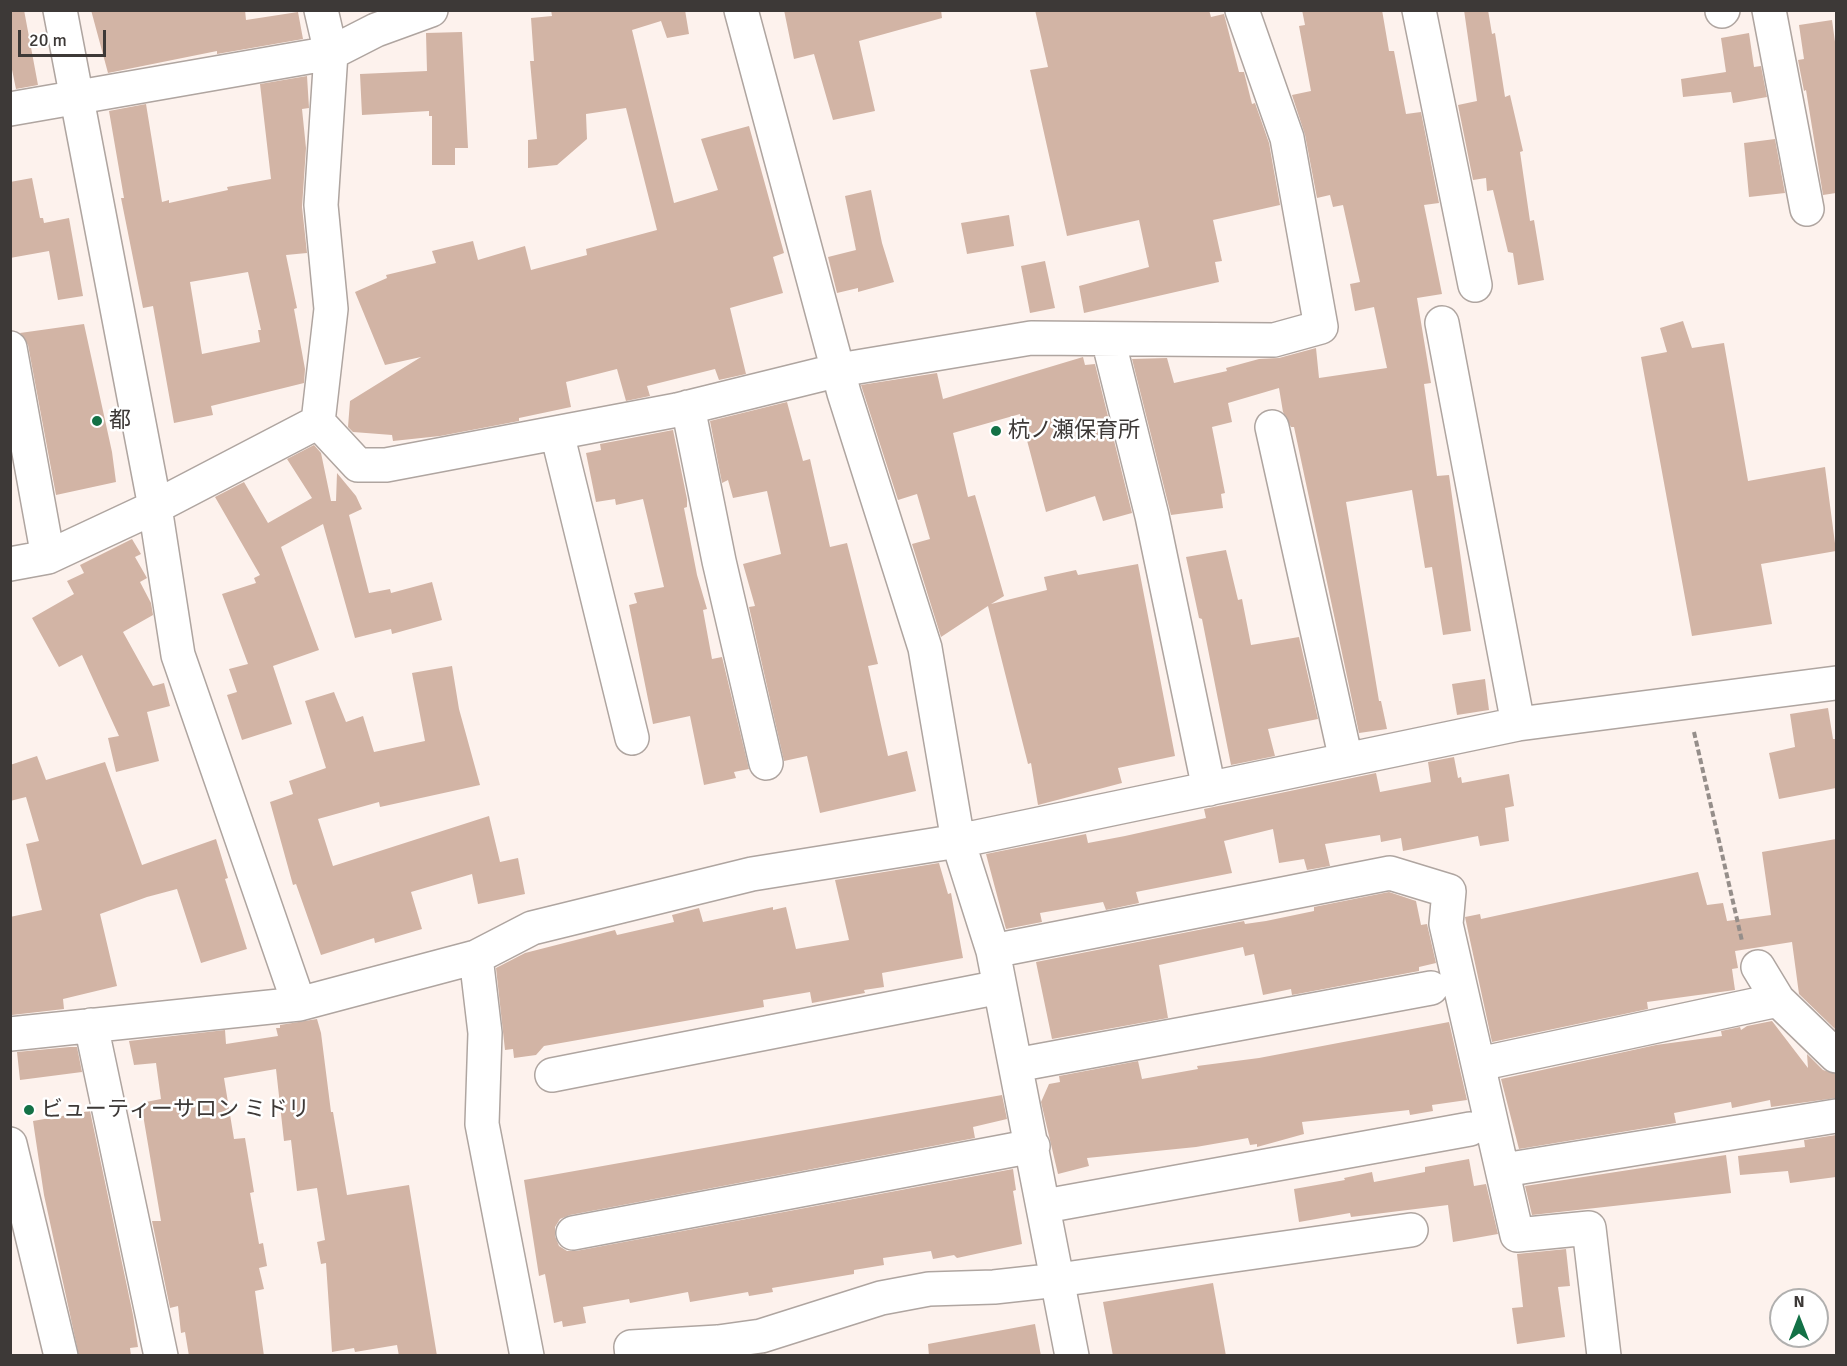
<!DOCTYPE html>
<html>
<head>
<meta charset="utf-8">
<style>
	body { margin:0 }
	#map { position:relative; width:1847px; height:1366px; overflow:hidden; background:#fdf2ed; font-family:Signika,sans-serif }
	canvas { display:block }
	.frame { position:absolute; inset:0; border:12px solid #3d3937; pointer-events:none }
	.north { position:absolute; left:1769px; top:1288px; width:60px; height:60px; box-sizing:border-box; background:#fff; border:2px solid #b1b0af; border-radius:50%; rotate:0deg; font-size:16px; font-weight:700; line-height:24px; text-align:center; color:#3d3937 }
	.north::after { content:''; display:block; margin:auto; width:21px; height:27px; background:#137146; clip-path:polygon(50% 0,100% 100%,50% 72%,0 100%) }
	.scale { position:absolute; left:18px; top:30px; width:88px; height:27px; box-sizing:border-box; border:3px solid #3d3937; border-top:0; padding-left:8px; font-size:18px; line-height:21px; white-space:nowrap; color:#3d3937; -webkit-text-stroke:4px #fff; paint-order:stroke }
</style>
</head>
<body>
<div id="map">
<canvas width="1847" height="1366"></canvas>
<div class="frame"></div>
<div class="north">N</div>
<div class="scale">20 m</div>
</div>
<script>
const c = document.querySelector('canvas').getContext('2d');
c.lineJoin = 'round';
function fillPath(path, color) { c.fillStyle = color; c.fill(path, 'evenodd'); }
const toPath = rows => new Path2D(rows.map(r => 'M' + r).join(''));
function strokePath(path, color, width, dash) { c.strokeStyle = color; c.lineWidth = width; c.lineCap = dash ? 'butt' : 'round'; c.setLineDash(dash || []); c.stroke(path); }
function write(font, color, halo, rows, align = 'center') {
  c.font = font + ' Signika,"Noto Sans JP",sans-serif'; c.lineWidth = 5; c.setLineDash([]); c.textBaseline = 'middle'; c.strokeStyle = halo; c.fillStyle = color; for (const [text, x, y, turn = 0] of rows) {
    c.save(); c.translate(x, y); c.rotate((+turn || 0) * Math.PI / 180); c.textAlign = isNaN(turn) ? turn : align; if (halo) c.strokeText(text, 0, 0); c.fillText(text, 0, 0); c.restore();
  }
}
const building = toPath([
	[10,10,24,10,38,85,16,89,10,60],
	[91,10,245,10,246,20,298,12,303,39,217,54,217,51,108,73],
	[551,10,685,10,689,34,667,38,661,21,632,30,674,203,718,190,701,139,749,126,784,253,773,257,783,293,730,308,746,374,719,380,715,369,647,386,650,396,626,401,617,369,566,382,571,407,519,418,519,421,440,436,393,441,392,435,353,432,348,427,350,401,421,357,385,365,355,292,387,278,386,275,436,263,432,251,473,241,478,260,525,246,531,270,587,255,586,249,657,230,626,108,586,114,587,139,557,165,528,168,528,140,537,139,530,61,534,61,531,18,552,16],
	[784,10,941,10,942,18,859,41,875,111,833,120,814,54,794,59],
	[1035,10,1209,10,1211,17,1224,14,1239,72,1244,72,1252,104,1255,103,1269,143,1280,205,1213,220,1222,261,1215,262,1219,282,1084,313,1079,286,1149,267,1139,220,1067,236,1030,70,1048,67],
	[1302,10,1382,10,1389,51,1394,51,1406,114,1421,112,1439,203,1424,205,1442,294,1417,298,1431,383,1424,384,1437,476,1449,475,1471,631,1443,635,1432,567,1425,568,1412,490,1346,502,1379,701,1381,701,1387,729,1359,733,1294,427,1291,427,1283,412,1279,388,1228,403,1232,422,1212,427,1225,493,1221,494,1223,508,1171,515,1132,359,1167,358,1174,383,1227,371,1226,368,1259,359,1279,358,1316,348,1319,378,1387,368,1374,307,1355,311,1350,284,1360,282,1343,205,1333,207,1330,195,1317,198,1305,135,1292,95,1311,91,1299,26,1305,25],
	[1464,10,1488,10,1492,34,1495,33,1505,97,1510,95,1523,151,1520,152,1530,221,1534,220,1544,280,1518,285,1513,253,1508,252,1493,190,1487,191,1486,178,1473,180,1458,105,1477,101],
	[1832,20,1836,49,1836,193,1823,195,1806,90,1804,91,1798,60,1804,59,1799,25],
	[462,32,468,148,455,148,455,165,432,165,432,116,429,116,429,111,362,115,360,74,427,71,426,33],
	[1749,33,1754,67,1761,66,1767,97,1733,103,1731,92,1683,97,1681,79,1726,72,1721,38],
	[307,76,309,108,302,109,306,148,302,207,307,253,286,255,297,308,294,309,305,369,304,383,211,406,213,415,174,423,153,306,143,308,121,198,124,198,109,111,146,104,162,202,169,200,169,203,228,190,227,187,271,179,260,84],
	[248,272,261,330,258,330,260,342,202,354,190,282],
	[1775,139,1785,193,1749,197,1744,143],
	[32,178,40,218,43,218,44,223,69,218,83,296,58,300,49,251,10,258,10,182],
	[871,190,882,243,894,282,858,292,858,288,837,293,828,257,856,250,845,196],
	[1009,215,1014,246,967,254,961,223],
	[1045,261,1055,308,1030,313,1021,266],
	[1683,321,1692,348,1724,343,1748,481,1825,467,1836,551,1761,564,1772,624,1692,636,1641,357,1667,352,1660,328],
	[84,324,112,452,116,482,56,495,28,345,20,333],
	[1083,357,1085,365,1095,364,1132,513,1103,521,1095,496,1046,512,1020,414,953,433,968,497,975,495,1004,596,991,604,1047,590,1044,577,1076,570,1078,575,1138,564,1175,756,1118,768,1122,783,1038,805,1031,763,1028,764,988,606,941,637,912,544,930,539,917,494,898,500,861,385,937,373,943,399],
	[787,402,803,461,810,459,830,547,847,543,878,664,868,666,888,756,907,751,916,791,820,813,807,756,784,761,749,607,755,606,743,564,781,554,767,491,733,498,728,480,722,483,710,421],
	[673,430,687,499,687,507,684,508,697,575,707,609,703,610,712,659,722,657,749,769,734,772,736,778,704,785,690,716,653,724,629,605,637,603,634,593,664,587,643,499,616,505,615,499,596,502,586,453,601,450,600,444],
	[314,445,321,453,331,501,336,501,337,473,356,496,362,509,349,515,369,593,390,589,391,593,432,582,442,620,392,634,391,629,355,638,323,524,281,547,319,650,273,666,292,724,242,740,227,695,237,692,229,669,248,664,222,594,256,583,254,578,260,575,215,497,244,482,268,523,312,498,287,459],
	[132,539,141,554,135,557,147,578,140,582,151,603,153,615,123,632,153,686,164,683,170,706,147,712,159,761,116,772,108,738,119,736,82,655,59,667,32,618,74,594,67,581,84,573,80,565],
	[1226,550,1238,600,1242,599,1251,645,1299,637,1318,719,1268,729,1275,756,1231,765,1202,619,1199,618,1186,557],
	[452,666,459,709,480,785,380,807,379,802,318,819,333,866,489,816,500,862,518,858,525,894,478,904,472,874,411,892,422,929,375,943,374,938,321,955,296,884,293,885,270,802,293,794,289,781,326,768,305,701,334,692,346,722,363,716,374,752,425,741,412,673],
	[1485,679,1489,710,1457,715,1452,684],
	[1828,708,1833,739,1836,739,1836,788,1779,799,1769,753,1795,747,1790,714],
	[37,756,46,780,105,762,142,865,216,839,228,878,225,879,247,949,201,963,177,889,147,897,100,914,117,986,63,999,64,1009,12,1015,10,917,42,910,26,844,39,841,26,797,10,801,10,765],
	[1454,757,1458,778,1461,777,1462,783,1509,774,1514,806,1505,808,1509,841,1480,846,1478,836,1403,851,1401,838,1381,842,1380,835,1325,844,1330,866,1307,870,1304,859,1279,863,1273,829,1224,841,1232,873,1136,892,1139,903,1106,910,1103,902,1040,913,1042,922,1006,929,986,854,1086,834,1088,843,1125,836,1206,818,1204,809,1376,773,1380,792,1431,782,1428,762],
	[1836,839,1836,1030,1799,994,1792,942,1735,951,1738,968,1732,969,1735,990,1647,1002,1648,1009,1492,1042,1465,917,1480,914,1481,919,1698,872,1707,905,1723,903,1727,921,1771,915,1762,852],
	[939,863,948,894,951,893,963,958,882,973,884,987,864,990,865,993,812,1003,810,992,763,1000,764,1007,544,1046,536,1055,514,1058,513,1049,505,1050,496,968,525,953,615,930,617,935,674,922,672,915,699,908,703,922,773,907,773,910,786,907,796,949,849,940,835,880],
	[1389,892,1416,901,1421,925,1427,924,1436,963,1419,967,1419,971,1292,995,1291,989,1263,995,1254,954,1245,956,1243,947,1159,965,1168,1018,1052,1039,1036,962,1244,921,1245,924,1266,921,1314,911,1314,907],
	[317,1019,321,1033,331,1112,333,1112,347,1195,409,1185,437,1356,399,1356,397,1345,355,1352,354,1348,332,1352,326,1263,321,1264,317,1242,325,1240,317,1188,297,1191,291,1140,284,1141,276,1069,224,1078,234,1139,245,1138,254,1192,250,1193,259,1244,263,1243,267,1266,259,1268,264,1289,255,1291,264,1356,189,1356,185,1332,181,1333,178,1306,170,1308,152,1221,161,1221,141,1103,161,1099,156,1063,134,1065,129,1041,225,1030,226,1044,278,1036,276,1028,280,1028,280,1025],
	[1772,1021,1808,1068,1807,1054,1823,1070,1836,1074,1836,1098,1771,1107,1770,1100,1732,1108,1731,1102,1674,1113,1676,1123,1519,1149,1501,1079,1656,1045,1722,1036,1721,1031,1740,1027,1741,1030,1747,1026],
	[1449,1022,1467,1100,1432,1105,1433,1111,1410,1115,1409,1110,1302,1122,1304,1134,1257,1147,1257,1144,1250,1145,1248,1138,1196,1147,1087,1158,1089,1166,1058,1174,1041,1102,1049,1084,1060,1082,1059,1076,1138,1061,1142,1079,1198,1069,1197,1066,1259,1058],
	[70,1047,77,1047,82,1072,20,1080,17,1052],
	[1002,1095,1007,1119,973,1127,975,1138,570,1215,560,1219,555,1227,555,1236,559,1246,567,1251,576,1251,1013,1169,1016,1190,1013,1191,1022,1244,957,1258,954,1255,933,1259,931,1251,883,1258,884,1265,854,1270,854,1274,772,1288,773,1292,749,1296,748,1292,690,1302,688,1292,630,1303,629,1299,583,1307,586,1323,563,1327,562,1321,554,1323,545,1274,539,1276,524,1180],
	[90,1111,133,1315,138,1347,130,1348,131,1356,79,1356,44,1195,33,1121],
	[1836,1135,1836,1177,1790,1183,1788,1171,1740,1175,1738,1156,1805,1147,1804,1140],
	[1726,1155,1731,1193,1532,1215,1525,1186],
	[1469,1159,1474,1186,1486,1184,1498,1234,1453,1242,1448,1205,1351,1217,1350,1213,1299,1222,1294,1189,1345,1180,1344,1178,1372,1172,1374,1182,1425,1172,1425,1167],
	[1566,1249,1570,1286,1558,1287,1565,1337,1517,1344,1512,1308,1523,1307,1517,1254],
	[1213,1283,1226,1356,1113,1356,1103,1302],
	[1035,1324,1041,1356,929,1356,928,1344]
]);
const path = toPath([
	[1694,732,1742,941]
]);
const minor = toPath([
	[60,10,155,507,178,655,299,1004],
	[741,10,844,393,925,648,958,841,993,951,1072,1356],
	[1419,10,1475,285],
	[1769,10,1807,209],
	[1722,11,1723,10],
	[10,109,331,53,376,30,431,10],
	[1442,323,1518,724],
	[1108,339,1152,516,1209,789],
	[10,348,48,557],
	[688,407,719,561,766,763],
	[318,422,358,465,386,465,677,410,839,370,1031,338,1274,340,1321,327,1287,138,1242,10],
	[1272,427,1346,760],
	[557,433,632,738],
	[10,564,48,557,155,507,318,422,331,309,321,205,331,53,321,10],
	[993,951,1390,873,1449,891,1446,924,1517,1235,1589,1228,1604,1356],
	[476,957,485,1033,482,1124,527,1356],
	[1758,967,1778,1000,1836,1056],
	[91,1025,161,1356],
	[10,1034,299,1004,476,957,532,928,752,874,958,841,1518,724,1836,683],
	[1479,1064,1778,1000],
	[1016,1065,1431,988],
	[552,1075,1000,987],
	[10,1144,61,1356],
	[1504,1170,1836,1116],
	[1045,1206,1470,1129],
	[573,1233,1033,1146],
	[632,1356,631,1347,718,1342,761,1336,881,1298,929,1289,994,1287,1058,1280,1411,1230]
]);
const markers = [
	[97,421,6,"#137146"],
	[996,431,6,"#137146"],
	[29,1110,6,"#137146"]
];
const poiNames = [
	["都",109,421],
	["杭ノ瀬保育所",1008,431],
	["ビューティーサロン ミドリ",41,1110]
];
fillPath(building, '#d2b4a5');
strokePath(minor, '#afa5a0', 36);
strokePath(path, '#958e8a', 4, [6, 3]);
strokePath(minor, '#fff', 33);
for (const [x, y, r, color] of markers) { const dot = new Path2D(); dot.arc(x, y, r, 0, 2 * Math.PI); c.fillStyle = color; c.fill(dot); strokePath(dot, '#fff', 2); }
write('22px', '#3d3937', '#fff', poiNames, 'left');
</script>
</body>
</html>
